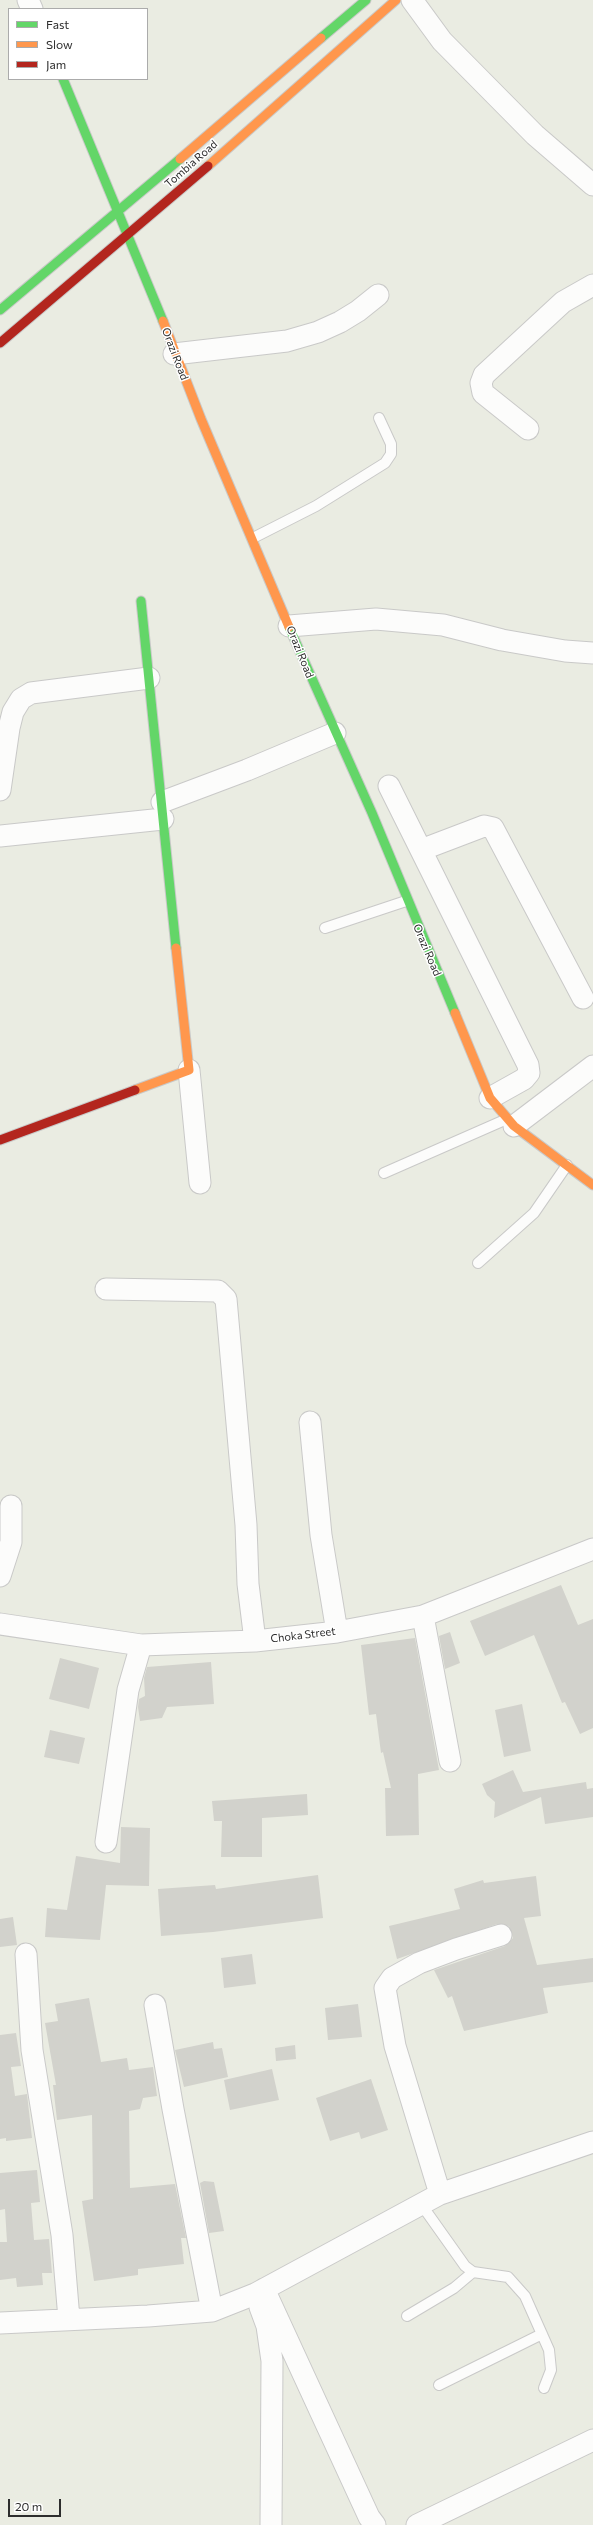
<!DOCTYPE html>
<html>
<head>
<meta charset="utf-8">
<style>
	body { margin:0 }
	#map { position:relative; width:593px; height:2525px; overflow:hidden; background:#eaece2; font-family:Commissioner,sans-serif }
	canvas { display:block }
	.legend { position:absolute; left:8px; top:8px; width:140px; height:72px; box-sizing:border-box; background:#fff; border:1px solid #ababab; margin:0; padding:5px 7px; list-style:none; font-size:12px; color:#2d2d2d }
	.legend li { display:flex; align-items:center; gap:8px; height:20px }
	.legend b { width:20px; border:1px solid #ababab }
	.scale { position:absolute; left:8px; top:2499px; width:53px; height:18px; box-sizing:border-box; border:2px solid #2d2d2d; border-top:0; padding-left:5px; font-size:12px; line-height:14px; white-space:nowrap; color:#2d2d2d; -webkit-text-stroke:3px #fff; paint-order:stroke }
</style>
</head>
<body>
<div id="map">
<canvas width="593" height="2525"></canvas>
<ul class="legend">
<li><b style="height:5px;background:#63d668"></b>Fast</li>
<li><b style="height:5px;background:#ff974d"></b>Slow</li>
<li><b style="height:5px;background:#b3261e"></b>Jam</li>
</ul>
<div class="scale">20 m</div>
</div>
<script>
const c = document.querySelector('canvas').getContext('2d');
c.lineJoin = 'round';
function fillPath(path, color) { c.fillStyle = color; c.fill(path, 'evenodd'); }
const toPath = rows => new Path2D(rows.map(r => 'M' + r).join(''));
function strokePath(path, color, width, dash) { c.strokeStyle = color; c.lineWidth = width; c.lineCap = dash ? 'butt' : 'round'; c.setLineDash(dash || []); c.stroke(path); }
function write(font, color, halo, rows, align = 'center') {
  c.font = font + ' Commissioner,sans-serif'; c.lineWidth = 3; c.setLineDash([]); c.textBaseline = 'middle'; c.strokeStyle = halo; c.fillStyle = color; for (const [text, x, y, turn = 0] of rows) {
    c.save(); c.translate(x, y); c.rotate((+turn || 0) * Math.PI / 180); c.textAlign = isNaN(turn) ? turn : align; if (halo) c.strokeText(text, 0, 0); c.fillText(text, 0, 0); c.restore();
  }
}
const building = toPath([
	[561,1585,578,1625,593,1619,593,1728,580,1734,565,1702,562,1703,534,1635,485,1656,470,1621],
	[450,1632,460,1663,445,1669,439,1636],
	[415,1638,439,1770,418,1774,419,1835,386,1836,385,1788,391,1788,383,1752,381,1753,376,1714,369,1715,361,1645],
	[60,1658,99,1668,89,1709,49,1699],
	[211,1662,214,1704,167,1707,162,1718,140,1721,138,1707,139,1699,145,1696,144,1678,147,1667],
	[522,1704,531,1751,504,1757,495,1710],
	[50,1730,85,1738,79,1764,44,1757],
	[513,1770,523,1792,586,1782,587,1789,593,1788,593,1817,545,1824,541,1797,494,1818,495,1802,487,1795,482,1784],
	[307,1794,308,1815,262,1818,262,1857,221,1857,222,1821,214,1821,212,1801],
	[121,1827,150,1828,149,1886,106,1885,100,1940,45,1937,47,1908,67,1910,76,1856,120,1863],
	[318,1875,323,1918,213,1932,161,1936,158,1889,215,1885,216,1889],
	[536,1876,541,1916,524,1918,537,1965,593,1958,593,1982,543,1988,548,2013,464,2031,452,1996,448,1998,434,1970,505,1946,513,1938,509,1926,497,1924,397,1959,389,1926,460,1909,454,1889,483,1880,484,1883],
	[13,1917,17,1945,0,1947,0,1919],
	[252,1954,256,1984,224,1988,221,1958],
	[89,1998,101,2062,127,2058,129,2070,153,2067,157,2096,143,2098,140,2109,129,2111,130,2188,175,2184,186,2238,181,2238,184,2264,138,2269,138,2275,94,2281,82,2201,93,2199,92,2115,57,2120,53,2085,56,2085,45,2023,58,2021,55,2004],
	[358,2004,362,2037,328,2040,325,2008],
	[16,2033,21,2066,11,2067,15,2096,27,2094,32,2138,6,2141,6,2138,0,2139,0,2035],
	[213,2042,214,2049,222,2048,228,2077,184,2087,175,2050],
	[295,2045,296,2059,276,2061,275,2048],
	[272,2069,279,2100,230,2110,224,2080],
	[371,2079,388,2130,361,2139,359,2132,330,2141,316,2098],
	[37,2170,40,2202,31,2203,34,2240,49,2239,52,2273,42,2273,43,2285,17,2287,16,2278,0,2280,0,2242,7,2242,5,2209,0,2210,0,2173],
	[204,2181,214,2182,224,2231,209,2233,200,2183]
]);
const lane = toPath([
	[253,538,316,506,385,463,391,454,391,444,379,418],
	[325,928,406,901],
	[384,1173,507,1119],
	[478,1263,534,1213,567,1165],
	[421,2204,465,2266,473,2272,508,2277,525,2296,549,2350,551,2370,544,2388],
	[407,2316,454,2288,473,2272],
	[439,2385,542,2334]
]);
const street = toPath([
	[28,0,32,9],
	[412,0,442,41,535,135,593,185],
	[174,354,287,341,318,332,340,322,358,311,378,295],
	[528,429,483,393,481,383,484,375,563,302,593,285],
	[289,626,376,619,443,625,502,640,565,651,593,653],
	[389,786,528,1065,529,1073,524,1079,490,1098],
	[0,790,9,728,13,712,21,699,31,693,149,678],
	[162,802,247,770,335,733],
	[0,836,163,819],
	[421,850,484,826,493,828,583,998],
	[189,1070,200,1183],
	[514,1126,593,1066],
	[106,1289,218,1291,226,1299,246,1525,248,1584,255,1641],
	[310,1422,321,1535,337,1632],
	[0,1576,11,1542,11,1506],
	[423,1616,450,1761],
	[0,1624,141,1645,255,1641,337,1632,423,1616,593,1549],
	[106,1842,128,1690,141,1645],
	[26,1954,32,2050,62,2235,69,2319],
	[155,2005,173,2109,212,2311],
	[440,2194,395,2046,385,1988,392,1978,419,1963,456,1949,501,1935],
	[264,2289,369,2517,375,2525],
	[260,2307,267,2326,272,2361,271,2525],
	[0,2323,148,2316,212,2311,255,2294,440,2194,593,2142],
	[417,2525,593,2440]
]);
const fast = toPath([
	[321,38,366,0],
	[63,79,163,321],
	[0,310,180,159],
	[141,601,176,948],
	[289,627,372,813,455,1013]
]);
const slow = toPath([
	[180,159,321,38],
	[208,166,396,0],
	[163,321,201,419,289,627],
	[455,1013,490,1098,514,1126,593,1185],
	[135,1090,189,1070,176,948]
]);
const jam = toPath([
	[0,343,208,166],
	[0,1140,135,1090]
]);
const streetNames = [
	["Tombia Road",191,164,-41],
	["Orazi Road",175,354,69],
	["Orazi Road",300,652,68],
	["Orazi Road",427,950,67],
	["Choka Street",303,1635,-7]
];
fillPath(building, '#d2d2cc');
strokePath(lane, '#c9c9c8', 12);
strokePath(street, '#c9c9c8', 23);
strokePath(fast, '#c9c9c8', 11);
strokePath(slow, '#c9c9c8', 11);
strokePath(jam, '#c9c9c8', 11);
strokePath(lane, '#fcfcfb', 10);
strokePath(street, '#fcfcfb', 21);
strokePath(fast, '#63d668', 9);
strokePath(slow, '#ff974d', 9);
strokePath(jam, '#b3261e', 9);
write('11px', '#2d2d2d', '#fff', streetNames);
</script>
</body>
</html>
